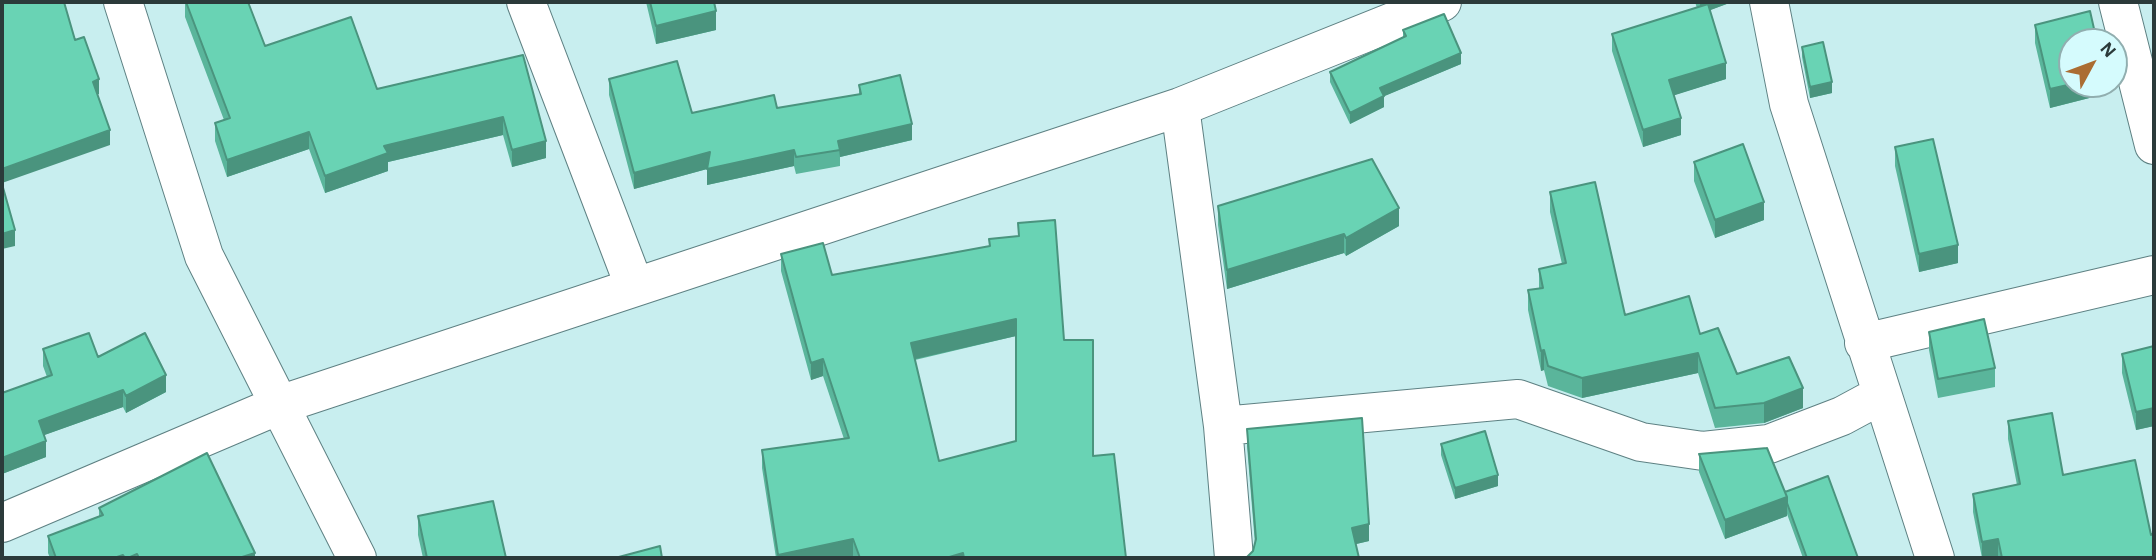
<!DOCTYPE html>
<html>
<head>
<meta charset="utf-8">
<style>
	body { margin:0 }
	#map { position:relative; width:2156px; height:560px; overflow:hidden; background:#c8eeef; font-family:"Alegreya Sans",sans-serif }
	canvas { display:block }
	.frame { position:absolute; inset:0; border:4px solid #2b3a3a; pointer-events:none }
	.north { position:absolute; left:2058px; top:28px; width:70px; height:70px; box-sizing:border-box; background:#d5fbfd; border:2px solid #91aeaf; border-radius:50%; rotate:49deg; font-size:19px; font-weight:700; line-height:28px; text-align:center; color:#2b3a3a }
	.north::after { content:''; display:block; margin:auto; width:24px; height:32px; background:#ab6d32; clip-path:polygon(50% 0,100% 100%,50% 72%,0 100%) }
</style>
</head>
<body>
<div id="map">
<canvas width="2156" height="560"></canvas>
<div class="frame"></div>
<div class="north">N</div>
</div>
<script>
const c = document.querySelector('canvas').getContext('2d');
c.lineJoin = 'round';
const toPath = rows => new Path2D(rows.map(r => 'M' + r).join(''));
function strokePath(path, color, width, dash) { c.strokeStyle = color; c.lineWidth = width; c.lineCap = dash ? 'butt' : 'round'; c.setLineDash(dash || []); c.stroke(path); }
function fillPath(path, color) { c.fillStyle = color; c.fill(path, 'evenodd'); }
const minor = toPath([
	[123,2,204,256,357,558],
	[526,2,634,285],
	[1769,2,1789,104,1935,558],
	[2118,2,2154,145],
	[1180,107,1223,426,1234,558],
	[1864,343,2154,275],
	[1223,426,1518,399,1641,442,1703,451,1769,444,1842,416,1881,395],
	[2,523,279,405,1180,107,1442,2]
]);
const wall = toPath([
	[185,2,248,2,265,46,377,89,523,55,546,158,512,167,503,135,388,162,388,171,325,193,309,149,227,177,215,141,215,123,224,120,185,17],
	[646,2,714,2,716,30,656,44],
	[1695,2,1732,2,1710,10,1726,79,1674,95,1681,135,1643,147,1612,51,1612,34,1697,8],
	[2035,25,2105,84,2105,94,2050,108,2035,43],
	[1403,30,1461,64,1384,96,1384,107,1350,124,1330,82,1330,72,1403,37],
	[1802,47,1832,93,1810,98,1802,57],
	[609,79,692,113,777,108,859,94,859,85,912,140,840,157,840,166,796,174,794,166,707,185,707,169,634,189,609,95],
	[1895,147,1958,263,1919,272,1895,166],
	[1694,162,1764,220,1715,238,1694,181],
	[1550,192,1625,315,1700,334,1737,374,1803,408,1764,423,1715,428,1698,373,1582,398,1548,386,1544,370,1541,371,1528,310,1528,290,1539,289,1539,269,1562,264,1550,212],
	[1218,206,1399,226,1346,256,1344,253,1227,289,1218,225],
	[1018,223,1064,340,1093,456,1126,558,854,558,853,556,844,558,776,558,762,468,762,450,844,439,823,376,811,380,781,271,781,254,832,275,989,246,1018,236],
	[1016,336,1016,441,939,461,915,360],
	[1929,332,1995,368,1995,387,1938,398,1929,350],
	[2154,346,2154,426,2136,430,2122,373,2122,354],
	[43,349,98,357,166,392,126,413,123,407,44,435,46,457,2,474,2,393,47,377,43,366],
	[2008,421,2063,475,2151,535,2154,558,1998,558,1998,557,1982,558,1973,512,1973,494,2017,485,2008,439],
	[1247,429,1369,541,1356,544,1253,551,1255,544,1247,446],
	[1441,444,1498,486,1455,499,1441,455],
	[1699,454,1785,492,1858,558,1803,558,1787,514,1787,516,1725,539,1699,472],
	[99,508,255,558,50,558,48,553,48,536,99,516],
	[418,516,506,558,423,558,418,535]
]);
const shadedWall = toPath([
	[1700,2,1732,2,1700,14],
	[716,11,716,30,656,44,656,26],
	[1461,53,1461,64,1380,98,1380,88],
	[1726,63,1726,79,1669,97,1669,80],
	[99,79,99,94,93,96,93,82],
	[1832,82,1832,93,1810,98,1810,87],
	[2072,84,2105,84,2105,94,2050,108,2050,89],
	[1384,96,1384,107,1350,124,1350,113],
	[503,117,503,135,388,162,388,171,325,193,325,176,384,146],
	[1681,118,1681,135,1643,147,1643,130],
	[912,124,912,140,840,157,838,141],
	[110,130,110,145,2,183,2,169],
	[309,132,309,149,227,177,227,160],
	[546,141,546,158,512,167,512,150],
	[794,150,794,166,707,185,707,169,634,189,634,173,710,152],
	[1764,202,1764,220,1715,238,1715,220],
	[1399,208,1399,226,1346,256,1346,238],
	[15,230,15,246,2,249,2,234],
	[1344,234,1344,253,1227,289,1227,270],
	[1958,245,1958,263,1919,272,1919,254],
	[1016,319,1016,336,911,360,911,343],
	[1544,350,1544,370,1541,371,1541,351],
	[1698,353,1698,373,1582,398,1582,378],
	[823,359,823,376,811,380,811,363],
	[166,375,166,392,126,413,126,396],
	[1803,388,1803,408,1764,423,1764,403],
	[123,390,123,407,39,437,39,421],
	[2154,408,2154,426,2136,430,2136,412],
	[46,441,46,457,2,474,2,458],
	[1498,475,1498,486,1455,499,1455,488],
	[1787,497,1787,516,1725,539,1725,520],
	[1369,524,1369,541,1352,545,1352,528],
	[853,539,853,556,844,558,778,558,778,555],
	[1998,539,1998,557,1982,558,1982,542],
	[255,553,255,558,239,558],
	[963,553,963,558,946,558]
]);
const building = toPath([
	[2,2,64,2,75,40,84,37,99,79,93,82,110,130,2,169,2,2],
	[186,2,248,2,265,46,351,17,377,89,523,55,546,141,512,150,503,117,384,146,388,153,325,176,309,132,227,160,215,123,230,118,186,2],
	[650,2,714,2,716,11,656,26,650,2],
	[1708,4,1726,63,1669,80,1681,118,1643,130,1612,34,1708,4],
	[2090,11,2097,42,2072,42,2072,84,2050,89,2035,25,2090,11],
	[1444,14,1461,53,1380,88,1384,96,1350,113,1330,72,1406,36,1403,30,1444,14],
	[1823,42,1832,82,1810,87,1802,47,1823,42],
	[677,61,692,113,774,95,777,108,861,94,859,85,900,75,912,124,838,141,840,150,796,157,794,150,707,169,710,152,634,173,609,79,677,61],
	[1933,139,1958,245,1919,254,1895,147,1933,139],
	[1743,144,1764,202,1715,220,1694,162,1743,144],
	[1372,159,1399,208,1346,238,1344,234,1227,270,1218,206,1372,159],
	[1595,182,1625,315,1689,296,1700,334,1718,328,1737,374,1789,357,1803,388,1764,403,1715,408,1698,353,1582,378,1548,366,1544,350,1541,351,1528,290,1543,288,1539,269,1566,263,1550,192,1595,182],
	[2,184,15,230,2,234,2,184],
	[1055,220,1064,340,1093,340,1093,456,1114,454,1126,558,964,558,963,553,946,558,860,558,853,539,778,555,762,450,849,438,823,359,811,363,781,254,823,243,832,275,990,246,989,239,1019,236,1018,223,1055,220],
	[1016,319,1016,441,939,461,911,343,1016,319],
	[1984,319,1995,368,1938,379,1929,332,1984,319],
	[89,333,98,357,145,333,166,375,126,396,123,390,39,421,46,441,2,458,2,393,52,375,43,349,89,333],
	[2154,346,2154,408,2136,412,2122,354,2154,346],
	[2052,413,2063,475,2135,460,2151,535,2154,533,2154,558,2002,558,1998,539,1982,542,1973,494,2020,484,2008,421,2052,413],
	[1362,418,1369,524,1352,528,1359,558,1246,558,1253,551,1256,539,1247,429,1362,418],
	[1485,431,1498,475,1455,488,1441,444,1485,431],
	[1767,448,1787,497,1725,520,1699,454,1767,448],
	[207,453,255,553,239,558,139,558,137,554,128,558,125,558,123,555,114,558,56,558,48,536,103,515,99,508,207,453],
	[1828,476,1858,558,1807,558,1787,503,1787,497,1785,492,1828,476],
	[493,501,506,558,427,558,418,516,493,501],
	[660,546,662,558,615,558,660,546]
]);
strokePath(minor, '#5e8183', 40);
strokePath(minor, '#fff', 38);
fillPath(wall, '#5ab59b');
fillPath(shadedWall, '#4a947e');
fillPath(building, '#69d3b4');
strokePath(building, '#4a947e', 2);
</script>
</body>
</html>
